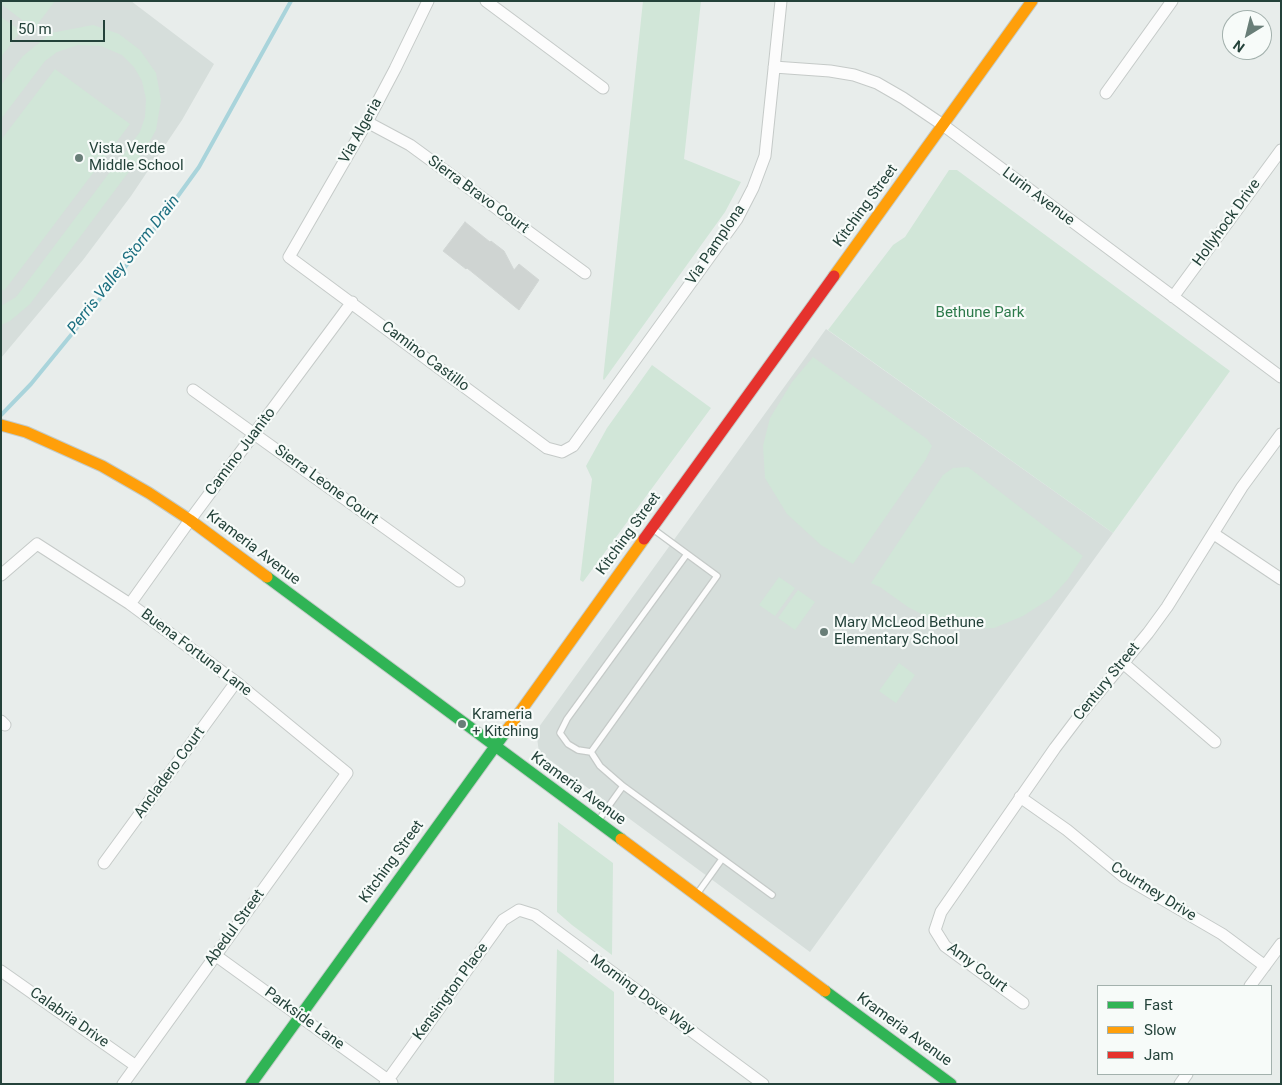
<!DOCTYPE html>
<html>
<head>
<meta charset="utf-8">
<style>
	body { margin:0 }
	#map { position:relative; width:1282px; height:1085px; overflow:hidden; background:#e8edeb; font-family:Roboto,sans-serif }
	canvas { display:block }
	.frame { position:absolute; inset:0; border:2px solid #24423a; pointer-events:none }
	.legend { position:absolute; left:1097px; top:985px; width:175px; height:90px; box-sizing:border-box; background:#f7fbf9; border:1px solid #a3b1ad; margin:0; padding:6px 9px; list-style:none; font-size:15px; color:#24423a }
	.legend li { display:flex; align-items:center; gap:10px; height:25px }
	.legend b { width:25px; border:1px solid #a3b1ad }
	.north { position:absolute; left:1222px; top:10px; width:50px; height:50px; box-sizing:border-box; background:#f7fbf9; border:1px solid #a3b1ad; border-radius:50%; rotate:216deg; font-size:14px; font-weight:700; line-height:20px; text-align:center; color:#24423a }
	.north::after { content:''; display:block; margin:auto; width:18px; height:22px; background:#697e78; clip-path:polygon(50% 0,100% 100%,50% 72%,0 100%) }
	.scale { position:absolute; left:10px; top:20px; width:95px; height:22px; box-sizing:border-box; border:2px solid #24423a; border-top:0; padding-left:6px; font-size:15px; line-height:18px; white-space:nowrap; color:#24423a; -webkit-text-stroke:4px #f7fbf9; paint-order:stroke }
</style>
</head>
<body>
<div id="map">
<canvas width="1282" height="1085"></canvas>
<div class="frame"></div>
<ul class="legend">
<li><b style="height:6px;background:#30b455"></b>Fast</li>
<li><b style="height:6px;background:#ff9f0a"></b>Slow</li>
<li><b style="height:6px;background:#e5322d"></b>Jam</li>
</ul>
<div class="north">N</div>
<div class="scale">50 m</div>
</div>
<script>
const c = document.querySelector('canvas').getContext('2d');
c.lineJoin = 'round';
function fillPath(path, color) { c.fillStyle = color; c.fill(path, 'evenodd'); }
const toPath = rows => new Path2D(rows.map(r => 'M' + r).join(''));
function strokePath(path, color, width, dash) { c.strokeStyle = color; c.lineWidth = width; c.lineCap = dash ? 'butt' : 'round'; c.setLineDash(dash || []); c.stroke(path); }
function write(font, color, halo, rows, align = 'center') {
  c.font = font + ' Roboto,sans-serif'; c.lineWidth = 4.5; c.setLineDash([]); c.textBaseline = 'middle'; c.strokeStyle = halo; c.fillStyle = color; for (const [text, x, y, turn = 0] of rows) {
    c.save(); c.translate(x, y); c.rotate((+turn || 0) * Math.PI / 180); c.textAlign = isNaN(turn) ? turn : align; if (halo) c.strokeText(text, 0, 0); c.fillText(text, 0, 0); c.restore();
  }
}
const built = toPath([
	[1,1,131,1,214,64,182,120,131,196,83,260,1,358],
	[826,329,1113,533,810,952,539,752,536,731]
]);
const green = toPath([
	[1,1,55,1,34,29,1,4],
	[643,1,701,1,684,159,741,182,725,212,604,380,603,379],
	[1,17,21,31,1,57],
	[93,25,119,34,140,50,156,73,161,100,156,130,145,150,30,304,10,321,1,325,1,306,16,297,140,132,145,117,146,99,142,81,134,67,122,55,101,46,78,45,57,52,45,61,1,119,1,85,23,56,51,33],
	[55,69,130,124,4,291,1,288,1,140],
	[949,170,957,170,1230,371,1113,533,828,330,893,245,905,237],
	[813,357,927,439,932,446,926,459,853,564,821,545,787,514,765,478,763,446,770,418,792,382],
	[652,365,711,408,583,582,580,580,592,479,586,466,607,428],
	[968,467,1083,556,1068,579,1051,598,1023,616,994,628,965,629,939,623,908,607,880,587,871,583,943,475,953,468],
	[779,577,795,588,775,616,759,605],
	[798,590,815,602,795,630,778,618],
	[899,663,915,675,896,703,879,691],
	[558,822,613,863,612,955,572,925,557,912],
	[557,949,614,992,614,1084,554,1084]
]);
const stream = toPath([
	[1,415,31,384,80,324,141,247,199,167,291,1]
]);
const building = toPath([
	[465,222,490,242,491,241,504,251,514,270,519,264,539,280,519,310,467,268,466,269,443,251,465,222]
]);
const lane = toPath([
	[591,752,717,576,653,529],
	[591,752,578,750,568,744,560,733,567,719,687,554],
	[591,752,600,766,623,786,772,895],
	[598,821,623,786],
	[697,894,722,859]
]);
const street = toPath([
	[428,1,395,69,367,122,289,257,547,448,562,452,573,446,737,219,753,188,765,156,781,1],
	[486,1,603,88],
	[774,67,830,71,854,75,877,83,903,98,943,125,1281,377],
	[1106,93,1172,1],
	[367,122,410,145,585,273],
	[1173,297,1281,150],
	[193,390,459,581],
	[1214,534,1281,579],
	[1,575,37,544,130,604,236,682,347,773,123,1084],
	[130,604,190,520,352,302],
	[1123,663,1215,742],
	[1,721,5,725],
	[1020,797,1067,830,1124,877,1222,934,1265,966],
	[104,863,236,682],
	[215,955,392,1083],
	[1,971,136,1066],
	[1250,986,1281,944],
	[1023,1003,945,946,935,930,941,912,1055,748,1080,715,1148,633,1167,607,1242,487,1281,434],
	[385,1084,503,920,519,910,535,915,763,1084],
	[1180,1084,1187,1074]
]);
const fast = toPath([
	[267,577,621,839],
	[825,991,951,1084],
	[251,1084,507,730]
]);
const slow = toPath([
	[834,276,1032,1],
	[1,425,26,432,102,466,149,493,190,520,267,577],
	[507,730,644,539],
	[621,839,825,991]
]);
const jam = toPath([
	[644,539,834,276]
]);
const markers = [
	[79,158,5,"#697e78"],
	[824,632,5,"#697e78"],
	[462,724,5,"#697e78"]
];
const streetNames = [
	["Via Algeria",361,131,-61],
	["Sierra Bravo Court",478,195,36],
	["Lurin Avenue",1038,197,37],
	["Kitching Street",866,206,-54],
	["Hollyhock Drive",1227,223,-54],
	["Via Pamplona",716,245,-56],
	["Camino Castillo",425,357,37],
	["Camino Juanito",241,452,-53],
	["Sierra Leone Court",326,485,36],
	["Kitching Street",629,534,-54],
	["Krameria Avenue",253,548,37],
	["Buena Fortuna Lane",196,653,37],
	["Century Street",1107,682,-51],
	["Ancladero Court",170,773,-54],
	["Krameria Avenue",578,789,36],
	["Kitching Street",392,862,-54],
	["Courtney Drive",1153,892,32],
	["Abedul Street",235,928,-54],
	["Amy Court",977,968,37],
	["Kensington Place",451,992,-54],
	["Morning Dove Way",642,995,36],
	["Calabria Drive",69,1018,35],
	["Parkside Lane",304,1019,36],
	["Krameria Avenue",904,1030,36]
];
const poiNames = [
	["Vista Verde",89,149],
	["Middle School",89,166],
	["Mary McLeod Bethune",834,623],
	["Elementary School",834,640],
	["Krameria",472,715],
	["+ Kitching",472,732]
];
const parkNames = [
	["Bethune Park",980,313]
];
const waterNames = [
	["Perris Valley Storm Drain",124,265,-52]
];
fillPath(built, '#d6dedb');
fillPath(green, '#d1e6d8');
strokePath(stream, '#a9d4db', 4);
fillPath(building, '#cfd4d2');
strokePath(building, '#d1d6d4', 1);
strokePath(lane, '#c5cac8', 8);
strokePath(street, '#c5cac8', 13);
strokePath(fast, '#c3cbc8', 13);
strokePath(slow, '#c3cbc8', 13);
strokePath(jam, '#c3cbc8', 13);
strokePath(lane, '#fcfcfc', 5.5);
strokePath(street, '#fcfcfc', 11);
strokePath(fast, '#30b455', 11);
strokePath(slow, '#ff9f0a', 11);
strokePath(jam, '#e5322d', 11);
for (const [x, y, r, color] of markers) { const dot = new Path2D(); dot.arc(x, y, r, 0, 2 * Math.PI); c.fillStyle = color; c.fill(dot); strokePath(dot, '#f7fbf9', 2); }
write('15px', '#24423a', '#f7fbf9', streetNames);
write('15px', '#24423a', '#f7fbf9', poiNames, 'left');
write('15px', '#2d7a4b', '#f7fbf9', parkNames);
write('italic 16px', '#1c6f80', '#f7fbf9', waterNames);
</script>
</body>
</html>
